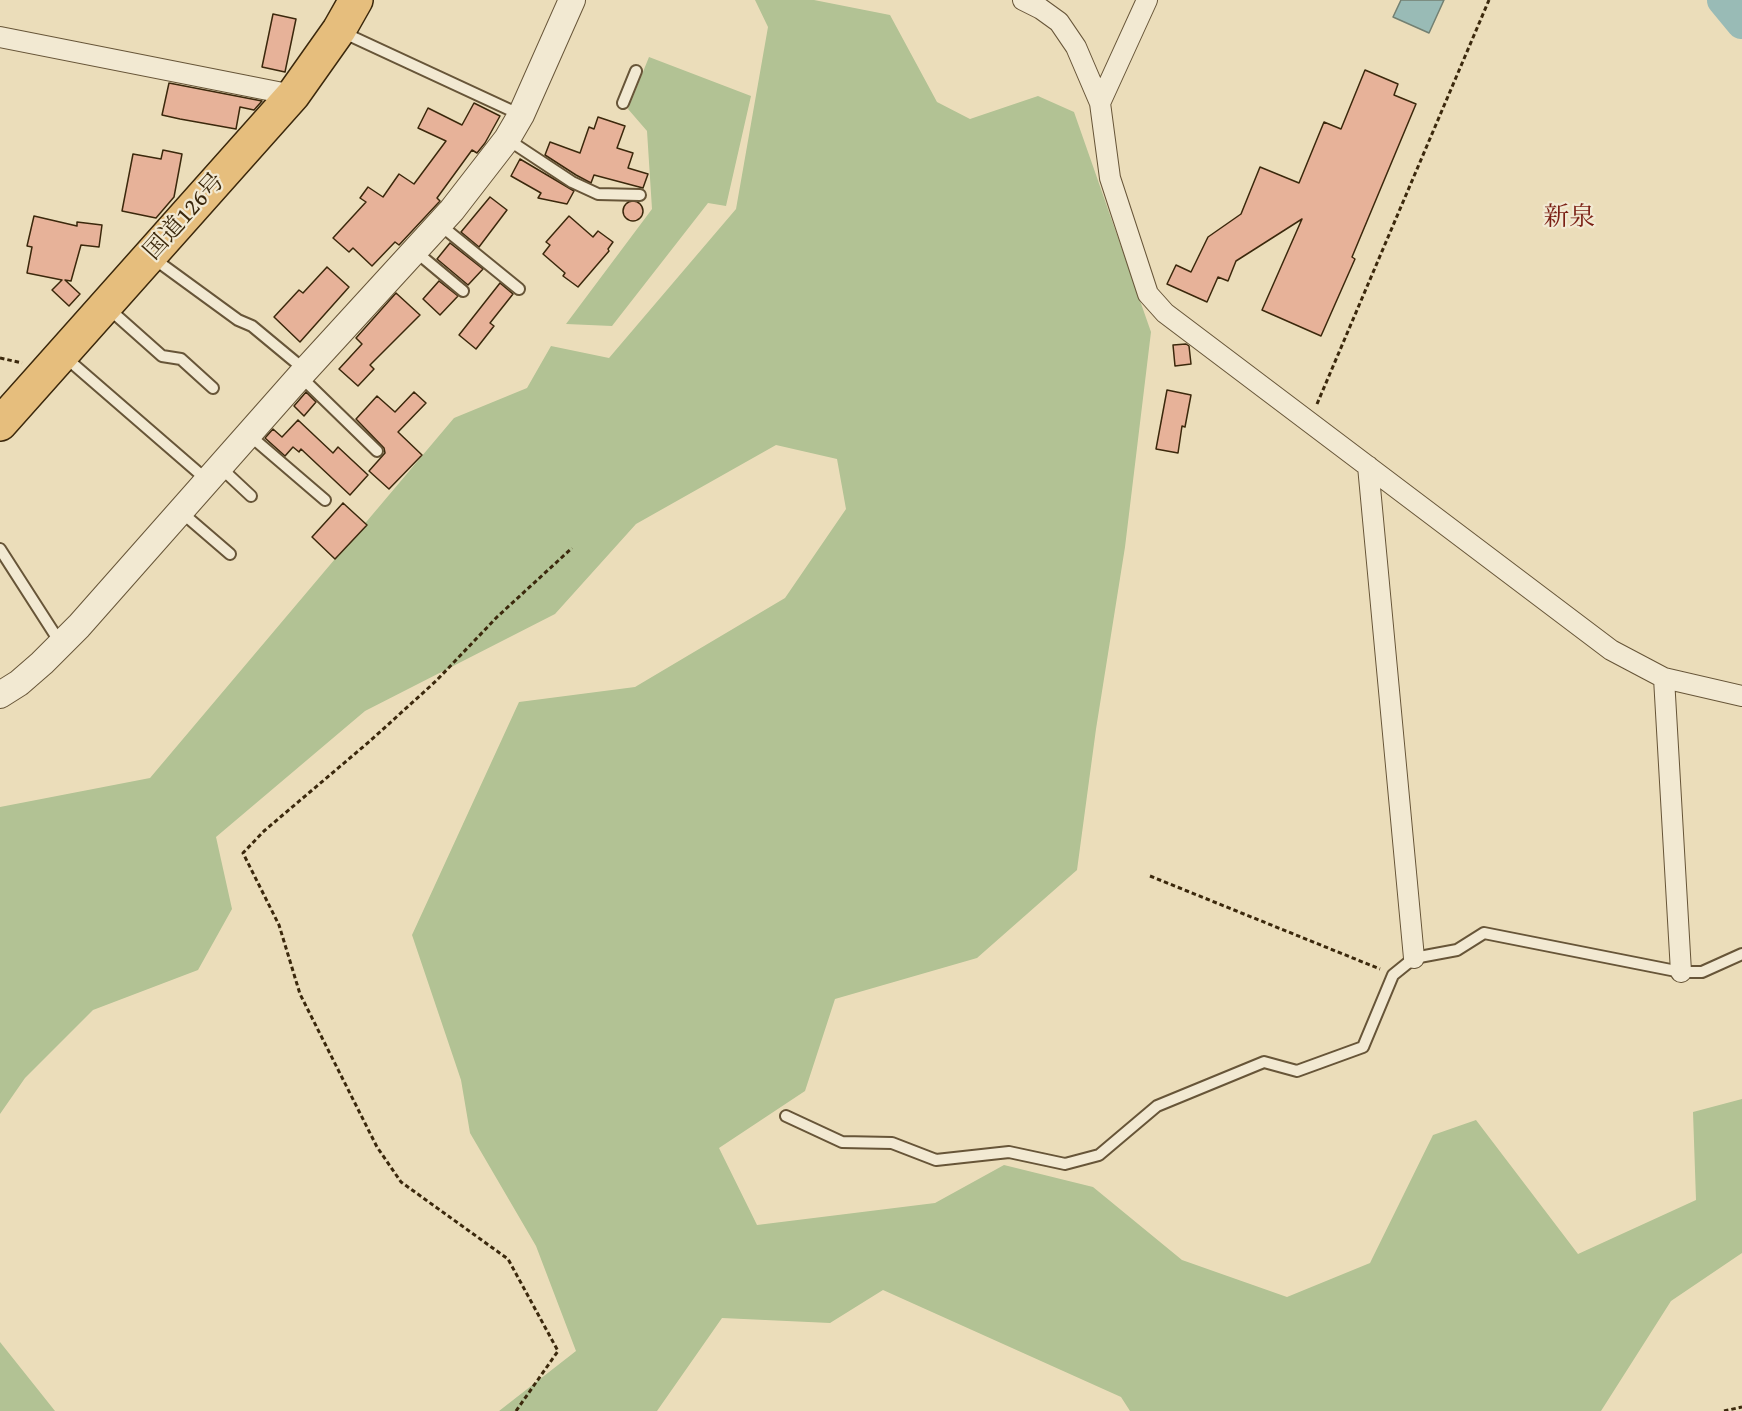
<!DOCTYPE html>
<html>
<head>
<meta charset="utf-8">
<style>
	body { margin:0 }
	canvas { display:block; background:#ebddba }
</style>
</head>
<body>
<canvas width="1742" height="1411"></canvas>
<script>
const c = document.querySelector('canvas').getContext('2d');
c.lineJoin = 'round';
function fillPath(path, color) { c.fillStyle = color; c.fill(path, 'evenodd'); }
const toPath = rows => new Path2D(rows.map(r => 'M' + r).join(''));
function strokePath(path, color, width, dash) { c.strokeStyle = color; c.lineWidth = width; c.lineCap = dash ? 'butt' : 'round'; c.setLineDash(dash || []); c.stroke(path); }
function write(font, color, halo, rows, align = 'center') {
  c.font = font + ' "Gentium Book Plus","Noto Serif JP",serif'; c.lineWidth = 4.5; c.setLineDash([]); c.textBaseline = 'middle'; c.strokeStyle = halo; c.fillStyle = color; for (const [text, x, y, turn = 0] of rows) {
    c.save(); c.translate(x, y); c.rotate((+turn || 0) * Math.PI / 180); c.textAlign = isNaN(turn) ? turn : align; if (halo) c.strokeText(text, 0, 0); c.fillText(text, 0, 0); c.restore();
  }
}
const green = toPath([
	[755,0,814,0,890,15,937,102,970,119,1038,96,1074,112,1151,332,1125,547,1096,729,1077,870,977,958,835,999,805,1091,719,1148,757,1225,935,1203,1004,1165,1093,1187,1182,1260,1287,1297,1370,1263,1433,1135,1476,1120,1578,1254,1696,1200,1693,1112,1742,1099,1742,1253,1671,1301,1601,1411,1130,1411,1121,1397,883,1290,830,1323,722,1318,657,1411,499,1411,576,1351,536,1246,470,1133,461,1080,412,935,519,702,635,687,785,598,846,509,837,459,776,445,636,524,555,614,365,711,216,837,232,909,198,970,93,1010,25,1078,0,1114,0,807,150,778,454,418,527,388,551,346,609,358,736,209,768,27],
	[649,57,751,96,726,206,708,203,612,326,566,324,652,209,647,131,628,109],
	[0,1342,55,1411,0,1411]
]);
const water = toPath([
	[1401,0,1444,0,1429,33,1393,17,1401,0]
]);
const river = toPath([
	[1723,0,1742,23]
]);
const building = toPath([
	[273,14,296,19,285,72,262,67,273,14],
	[1365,70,1398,84,1394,95,1416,104,1352,257,1355,259,1321,336,1262,310,1302,219,1236,261,1228,281,1218,277,1207,302,1167,284,1176,265,1191,272,1208,237,1241,214,1260,167,1299,183,1324,122,1341,129,1365,70],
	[169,83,262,101,254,110,240,107,236,129,180,119,162,115,169,83],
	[474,103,500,116,485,143,477,153,472,150,437,198,440,201,399,245,395,242,372,266,353,248,349,252,333,238,366,202,360,198,368,187,383,197,399,174,414,184,446,141,418,128,428,108,462,125,474,103],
	[598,117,625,126,617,148,633,153,628,168,648,174,643,188,594,175,591,183,576,175,545,155,550,142,580,153,589,127,594,129,598,117],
	[163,150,182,154,174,197,156,218,122,211,133,154,161,159,163,150],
	[520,159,574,191,567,204,538,198,541,193,511,176,520,159],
	[490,197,507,210,479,247,461,232,490,197],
	'623 211a10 10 0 1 1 20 0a10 10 0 1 1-20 0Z',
	[34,216,77,226,77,222,102,225,99,247,81,245,71,281,65,280,80,294,69,306,52,290,62,280,27,273,32,247,27,246,34,216],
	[569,216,593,237,598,231,613,242,608,249,609,251,578,287,563,276,565,273,543,254,550,245,546,242,569,216],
	[450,243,483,269,468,285,437,259,450,243],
	[327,267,349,287,300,342,274,317,299,290,303,293,327,267],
	[439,281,458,296,440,315,423,299,439,281],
	[500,283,513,294,490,323,494,326,476,349,459,335,500,283],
	[396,293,420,315,370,365,374,369,358,386,339,369,362,344,356,338,396,293],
	[1186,344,1189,346,1191,364,1175,366,1173,345,1186,344],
	[1167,390,1191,395,1185,427,1182,426,1178,453,1156,449,1167,390],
	[306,392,316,402,304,416,294,406,306,392],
	[414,392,426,403,398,432,422,455,389,489,369,471,385,453,384,448,356,419,377,396,395,412,414,392],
	[298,420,333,453,338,447,368,475,350,495,301,449,299,452,293,447,285,456,265,438,273,429,282,437,298,420],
	[343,503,367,525,335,559,312,537,343,503]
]);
const path = toPath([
	[0,358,22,363],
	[1317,404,1489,0],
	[1150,876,1380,969],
	[516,1411,558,1351,508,1259,401,1182,377,1147,300,994,279,925,243,853,264,831,370,741,436,681,497,617,572,548],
	[1724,1411,1742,1407]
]);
const service = toPath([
	[342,32,521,115],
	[623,103,636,71],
	[507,139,572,182,598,194,640,195],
	[439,224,519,289],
	[415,251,463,291],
	[153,258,238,320,252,326,305,370],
	[108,308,162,356,181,359,213,388],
	[65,357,207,480],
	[300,376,377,451],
	[248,434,325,500],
	[220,467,251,496],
	[180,511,230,554],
	[0,549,61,644],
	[786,1116,842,1142,892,1143,936,1160,1009,1152,1065,1164,1099,1155,1157,1106,1264,1062,1297,1071,1363,1047,1393,975,1414,958,1457,950,1484,933,1681,972,1702,972,1742,954]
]);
const minor = toPath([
	[1023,0,1041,9,1059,22,1076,47,1100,103,1110,178,1148,294,1165,313,1611,650,1664,678,1742,696],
	[0,37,293,95],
	[1100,103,1147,0],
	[1368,466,1414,958],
	[1664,678,1681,972]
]);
const tertiary = toPath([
	[0,695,19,683,42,663,79,626,300,376,452,210,507,139,521,115,572,0]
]);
const trunk = toPath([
	[0,424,293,95,339,30,356,0]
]);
const streetNames = [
	["国道126号",185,217,-48]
];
const neighbourhoodNames = [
	["新泉",1569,218]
];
fillPath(green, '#b2c294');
fillPath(water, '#99bbb6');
strokePath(water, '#738072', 1.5);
strokePath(river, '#99bbb6', 32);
fillPath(building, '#e7b299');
strokePath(building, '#3b280c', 1.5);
strokePath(service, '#675538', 14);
strokePath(minor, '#675538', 22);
strokePath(tertiary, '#675538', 28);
strokePath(trunk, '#3b280c', 36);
strokePath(path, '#3b280c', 3, [4.5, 3]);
strokePath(service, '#f2e9d2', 10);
strokePath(minor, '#f2e9d2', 20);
strokePath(tertiary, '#f2e9d2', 26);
strokePath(trunk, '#e6be7d', 33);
write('24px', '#3b280c', '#f2e9d2', streetNames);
write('26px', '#7a1f14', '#f2e9d2', neighbourhoodNames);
</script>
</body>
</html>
